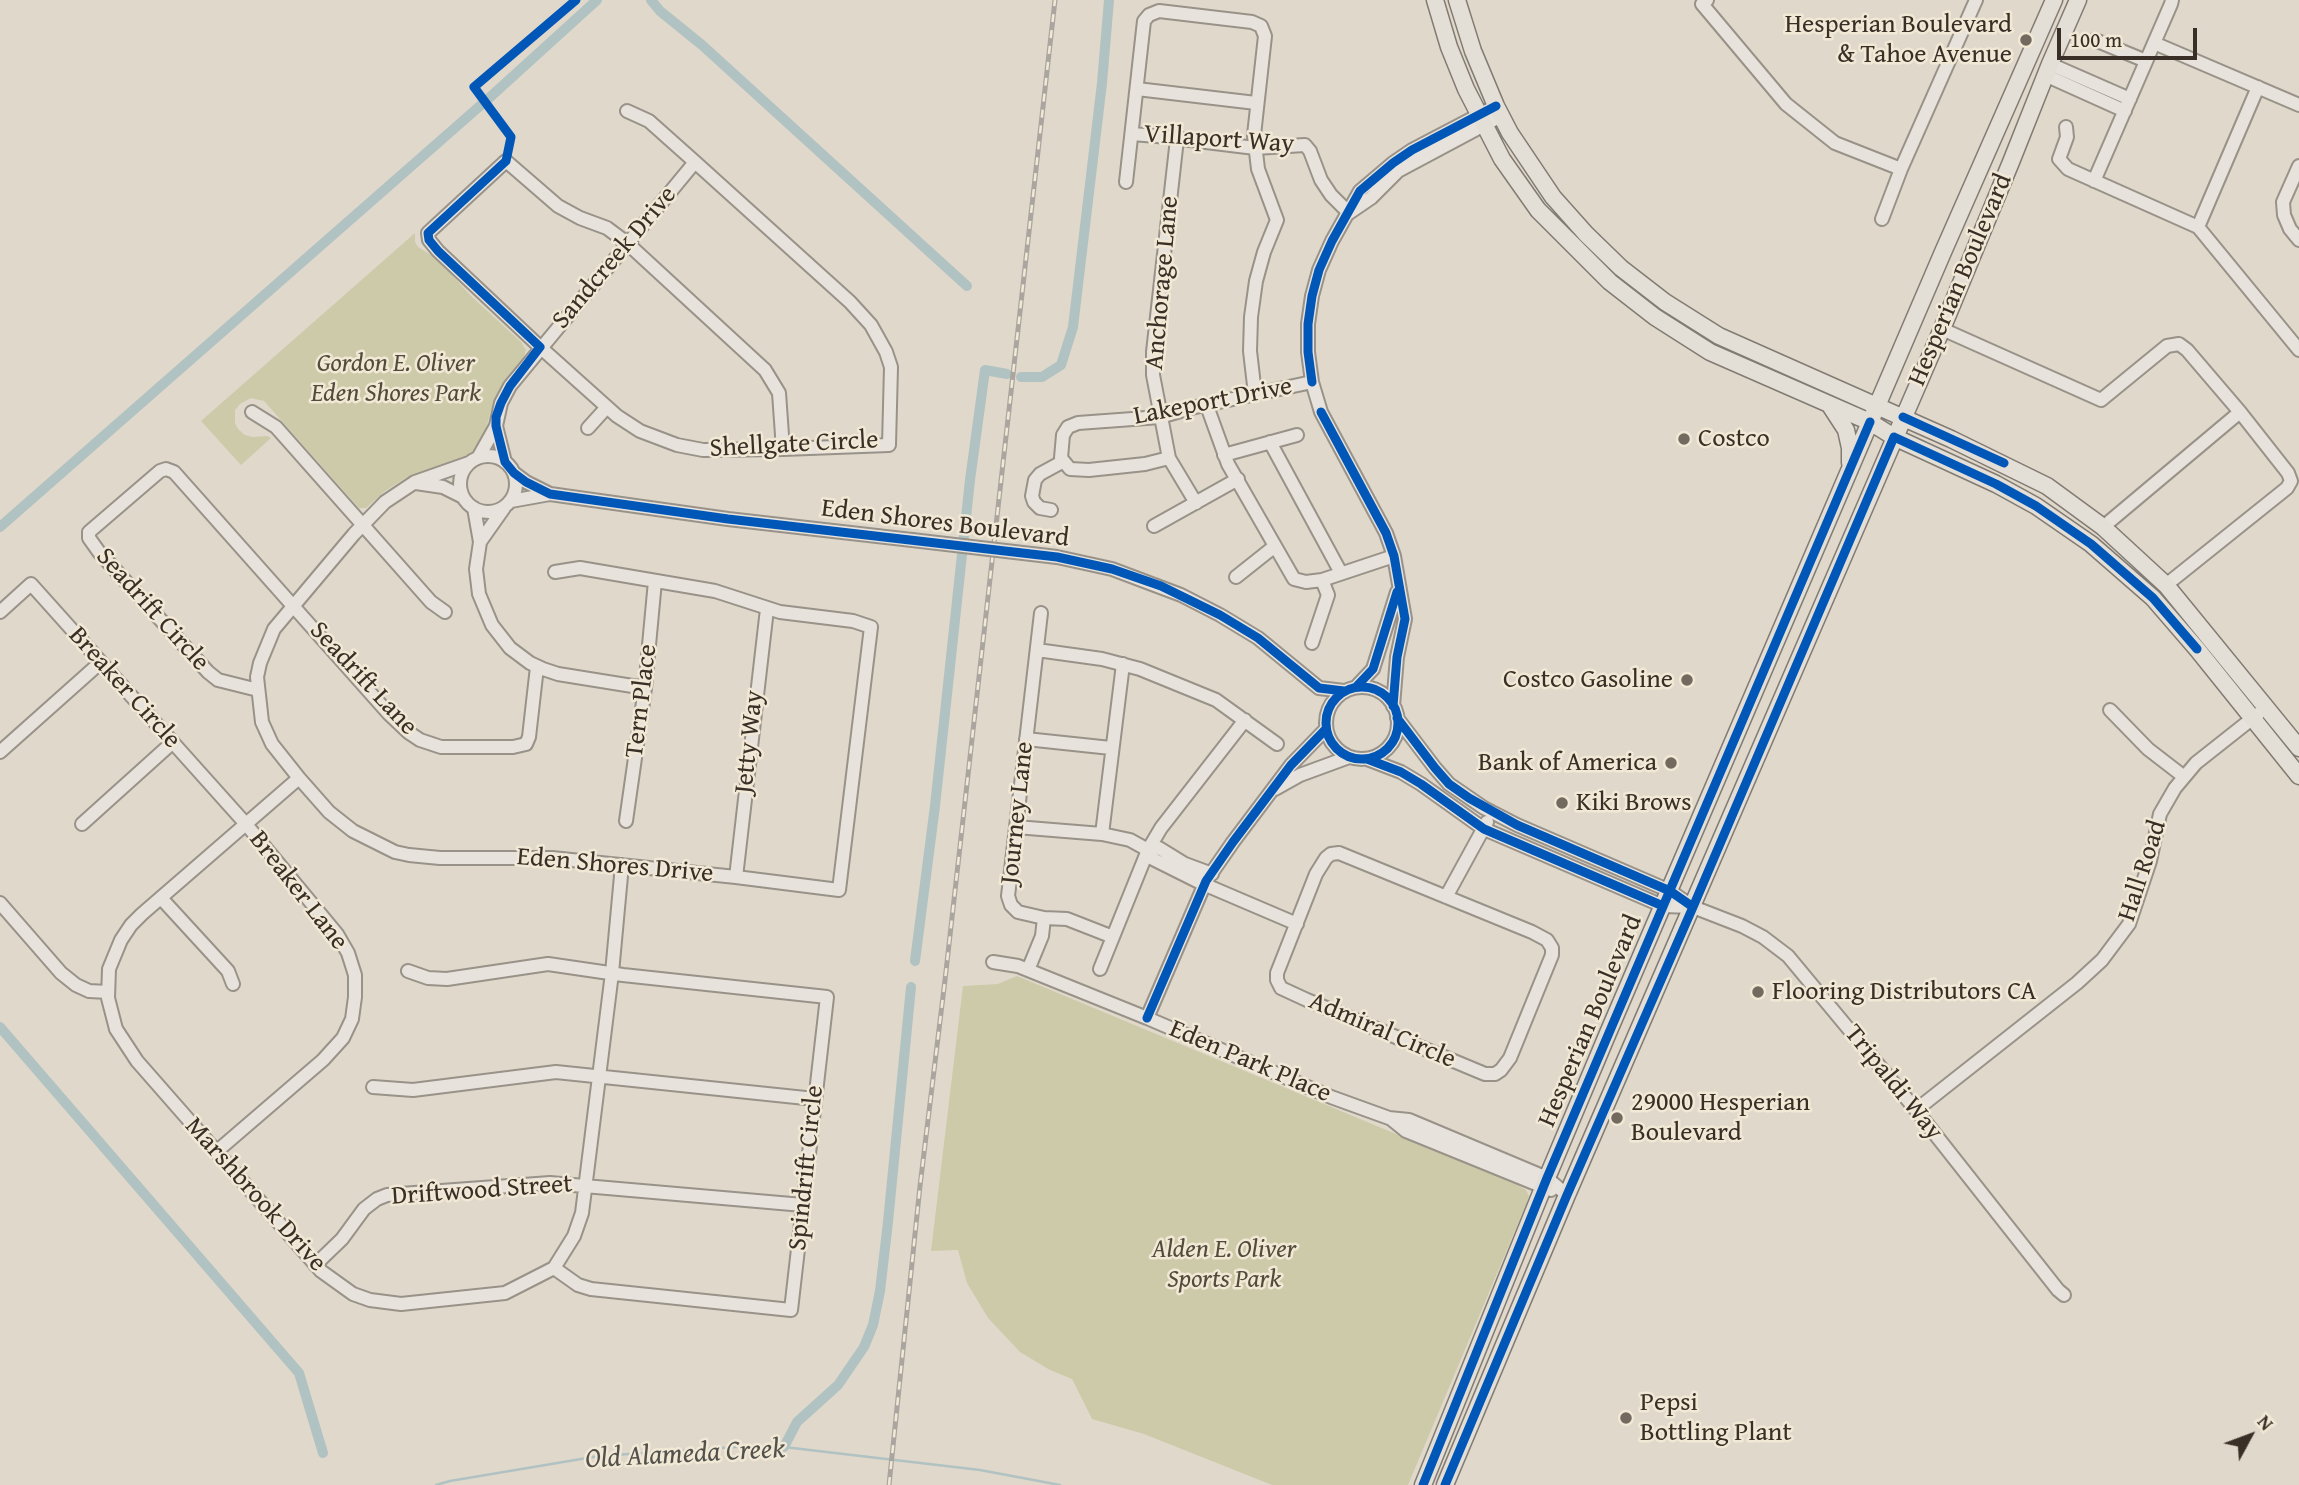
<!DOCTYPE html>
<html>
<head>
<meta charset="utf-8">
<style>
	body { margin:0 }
	#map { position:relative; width:2299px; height:1485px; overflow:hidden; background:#e0d8ca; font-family:"Gentium Book Plus",serif }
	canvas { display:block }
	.north { position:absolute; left:2215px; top:1401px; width:70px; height:70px; -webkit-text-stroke:5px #f1e8d6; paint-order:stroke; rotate:49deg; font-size:19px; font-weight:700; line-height:28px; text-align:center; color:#392f26 }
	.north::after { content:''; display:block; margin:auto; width:24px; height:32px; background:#392f26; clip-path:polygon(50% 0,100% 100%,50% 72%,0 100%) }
	.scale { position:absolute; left:2057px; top:28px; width:140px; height:32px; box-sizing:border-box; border:4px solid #392f26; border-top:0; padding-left:9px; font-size:21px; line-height:24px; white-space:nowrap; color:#392f26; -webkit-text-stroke:5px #f1e8d6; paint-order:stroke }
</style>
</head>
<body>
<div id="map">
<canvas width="2299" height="1485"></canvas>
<div class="north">N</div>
<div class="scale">100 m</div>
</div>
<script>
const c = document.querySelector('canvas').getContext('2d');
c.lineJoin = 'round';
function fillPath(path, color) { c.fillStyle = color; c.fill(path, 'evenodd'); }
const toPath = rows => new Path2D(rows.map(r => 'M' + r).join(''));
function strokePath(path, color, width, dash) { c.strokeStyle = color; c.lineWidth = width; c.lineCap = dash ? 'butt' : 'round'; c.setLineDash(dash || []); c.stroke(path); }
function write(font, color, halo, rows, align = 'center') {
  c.font = font + ' "Gentium Book Plus",serif'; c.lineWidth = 5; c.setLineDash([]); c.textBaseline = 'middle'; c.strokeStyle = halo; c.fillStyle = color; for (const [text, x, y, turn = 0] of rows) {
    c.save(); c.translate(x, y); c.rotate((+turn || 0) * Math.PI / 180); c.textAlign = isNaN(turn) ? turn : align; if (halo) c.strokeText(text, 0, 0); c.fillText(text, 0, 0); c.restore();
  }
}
const green = toPath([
	[415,233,415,242,418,247,437,259,471,296,521,342,526,350,524,357,503,385,490,413,486,430,476,448,460,462,406,478,385,491,366,508,359,508,264,401,251,398,240,404,235,410,235,423,238,429,245,435,252,437,267,436,271,438,241,465,201,421],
	[1017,976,1516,1184,1526,1190,1529,1196,1527,1202,1408,1485,1272,1485,1144,1434,1092,1419,1072,1379,1050,1370,1020,1352,988,1318,967,1283,958,1250,931,1251,963,986,998,984]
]);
const stream = toPath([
	[436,1485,450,1481,599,1456,736,1447,784,1447,980,1470,1060,1485]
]);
const canal = toPath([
	[651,0,660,11,702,45,967,286],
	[488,99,597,0],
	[1021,377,1042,377,1061,365,1073,327,1102,83,1109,0],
	[0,527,481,105],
	[915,961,935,806,970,480,985,370,1007,374],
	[0,1027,299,1373,323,1453],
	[784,1447,797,1422,838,1385,864,1347,873,1325,880,1291,888,1222,911,987]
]);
const minor = toPath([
	[1707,0,1702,4,1786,104,1835,143,1901,169],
	[2095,40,2146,61],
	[2154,43,2299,105],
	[2050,64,2130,99],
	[2045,75,2125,111],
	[1137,89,1256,103],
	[627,111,649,121,695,162,850,302,871,325,886,352,891,367,889,445,783,449,703,450,677,445,640,431,617,416,540,347,438,251,429,240,428,233,506,161,558,206,580,218,607,228,627,243,765,370,779,393,783,449],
	[2066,127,2067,137,2059,159,2068,169,2198,227,2299,350],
	[1132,134,1157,136,1255,148,1305,145,1310,151,1321,180,1331,195,1349,213],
	[1177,139,1153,352,1153,375,1169,458,1196,503],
	[2299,166,2283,202,2284,215,2290,229,2299,240],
	[2094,181,2171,4,2172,0],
	[1126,182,1144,21,1149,15,1159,11,1252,22,1261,26,1265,36,1254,135,1258,169,1277,220,1264,252,1256,281,1251,317,1250,351,1255,394],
	[1349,213,1371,198,1398,171,1501,116],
	[1882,219,1901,169,1976,0],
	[2198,227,2258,87],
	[1942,329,2101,400,2167,346,2179,344,2187,350,2240,412,2288,473,2291,481,2287,488,2166,585],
	[1207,406,1228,464,1294,579,1306,582,1322,580,1394,556],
	[252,412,276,427,431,602,445,612],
	[588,428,607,407],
	[1270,442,1341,573],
	[1224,455,1297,435],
	'460 484a28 28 0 1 1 56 0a28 28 0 1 1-56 0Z',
	[478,458,496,426],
	[1169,458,1145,464,1089,470,1070,469,1061,458,1063,435,1068,427,1078,423,1160,417,1191,408,1312,382],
	[505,462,496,426,501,403,510,386,695,162],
	[469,463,415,482,385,502,354,534,274,629,260,663,257,677,262,722,272,744,299,778,329,812,353,831,395,852,409,855,440,858,552,858,736,877,839,890,871,627,853,621,780,612,715,591,580,568,555,572],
	[514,473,526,482,550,494],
	[416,483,443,487,463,497],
	[511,501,550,494,728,519,912,540],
	[474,508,480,542,476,569,479,594,492,625,510,648,530,663,543,669,558,674,645,688],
	[1051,510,1040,508,1034,502,1032,496,1035,480,1040,474,1062,462],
	[1154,526,1238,479],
	[2103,527,2240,412],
	[480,542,504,508],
	[1057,557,1112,569,1181,595,1220,615,1258,638,1319,688,1344,691],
	[1236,577,1275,546],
	[0,612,31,584,245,823,337,934,348,953,355,975,355,997,352,1019,343,1038,323,1060,216,1152],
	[1041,613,1008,896,1011,905,1018,912,1044,918,1067,919,1113,937],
	[1312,643,1328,595,1322,580],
	[1037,650,1102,659,1140,669,1216,700,1277,744],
	'1326 723a36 36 0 1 1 72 0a36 36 0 1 1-72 0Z',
	[1356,687,1373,669,1397,592],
	[258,690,218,680,208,672,99,552,89,538,89,532,160,471,166,469,174,472,389,714,408,732,420,740,441,747,513,747,526,744,529,737,537,667],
	[1393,706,1397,657,1405,619,1394,556,1386,533,1321,412,1312,382,1308,352,1308,324,1312,296,1319,270,1332,241,1360,191,1393,163,1412,150,1496,106],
	[2110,710,2148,749,2183,776],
	[1397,718,1435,768,1449,784,1484,808,1517,825,1670,891,1693,907,1742,926,1763,937,1788,956,1916,1110,2058,1290,2064,1295],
	[1026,739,1111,748],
	[0,752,101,662],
	[1367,759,1401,772,1421,784,1484,829,1663,906,1693,907],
	[299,778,142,914,131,925,121,940,109,969,108,998,116,1029,137,1061,321,1271,353,1294,370,1300,401,1304,505,1293,554,1268,574,1236,582,1213,612,973,622,865],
	[1275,789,1300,775,1349,757],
	[626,821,645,688,655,581],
	[82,824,173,742],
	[1016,827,1102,834,1130,840,1148,850,1153,859,1201,883,1297,924],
	[1102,834,1123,664],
	[1148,850,1159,848,1185,864,1212,874],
	[1339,853,1532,932,1547,940,1552,948,1552,955,1510,1058,1501,1070,1495,1074,1485,1074,1307,1000,1281,988,1277,980,1277,973,1316,874,1326,858,1331,854,1339,853],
	[736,877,767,609],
	[1446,897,1487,822],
	[161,898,228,971,233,984],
	[0,903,61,973,76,985,89,991,108,992],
	[993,962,1018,966,1147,1018,1331,1097,1389,1118,1409,1120,1547,1178,1567,1195],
	[1100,969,1148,850,1161,828,1245,720],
	[1028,970,1042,936,1044,918],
	[408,971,428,978,447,979,548,964,623,975,827,997,791,1310,591,1289,578,1285,554,1268],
	[1147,1018,1206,881,1233,842,1291,765,1326,729],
	[373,1087,413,1090,556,1072,815,1099],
	[1916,1110,2077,983,2102,960,2129,924,2150,861,2160,814,2175,788,2196,763,2258,714],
	[1390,1118,1406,1131,1551,1190],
	[315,1265,342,1239,364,1209,377,1199,387,1195,550,1183,803,1205]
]);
const major = toPath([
	[1435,0,1449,47,1466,89,1502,159,1538,210,1610,282,1655,317,1710,352,1870,422,1894,437,1996,484,2036,506,2091,544,2153,598,2197,649,2299,776],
	[1457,0,1473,51,1496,106,1510,133,1553,197,1586,234,1621,268,1665,302,1719,336,1951,439,2047,486,2103,527,2166,585,2299,748],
	[1831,407,1846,430,1850,448,1850,463],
	[1423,1485,1547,1178,1608,1033,1943,252,2054,0],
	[1445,1485,1567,1195,1942,329,2011,162,2050,64,2078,0]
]);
const rail = toPath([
	[889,1485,920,1186,945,980,1055,0]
]);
const minorBridge = toPath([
	[912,540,1057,557]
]);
const cycleway = toPath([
	[576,0,474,87,511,137,506,161,428,233,429,240,438,251,540,347,510,386,501,403,496,417,496,426,505,462,514,473,526,482,550,494,728,519,1057,557,1112,569,1161,586,1220,615,1258,638,1319,688,1344,691],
	[1312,382,1308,352,1308,324,1312,296,1319,270,1332,241,1360,191,1393,163,1412,150,1496,106],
	[1321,412,1386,533,1394,556,1405,619,1397,657,1393,706],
	[1903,417,2004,463],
	'1326 723a36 36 0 1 1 72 0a36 36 0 1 1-72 0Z',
	[1356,687,1373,669,1397,592],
	[1397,718,1435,768,1449,784,1469,798,1517,825,1670,891,1693,907],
	[1367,759,1401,772,1421,784,1484,829,1663,906],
	[1147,1018,1206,881,1233,842,1291,765,1326,729],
	[1423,1485,1547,1178,1870,422],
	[1445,1485,1567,1195,1693,907,1894,437,1996,484,2036,506,2091,544,2153,598,2197,649]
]);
const markers = [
	[2026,40,7,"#736a5f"],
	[1684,439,7,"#736a5f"],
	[1687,680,7,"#736a5f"],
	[1671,763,7,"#736a5f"],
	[1562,803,7,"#736a5f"],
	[1758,992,7,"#736a5f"],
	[1617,1118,7,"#736a5f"],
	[1626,1418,7,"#736a5f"]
];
const poiNames = [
	["Hesperian Boulevard",2012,25,"right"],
	["& Tahoe Avenue",2012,55,"right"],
	["Costco",1698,439],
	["Costco Gasoline",1673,680,"right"],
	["Bank of America",1657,763,"right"],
	["Kiki Brows",1576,803],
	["Flooring Distributors CA",1772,992],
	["29000 Hesperian",1631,1103],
	["Boulevard",1631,1133],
	["Pepsi",1640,1403],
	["Bottling Plant",1640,1433]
];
const streetNames = [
	["Villaport Way",1219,140,4],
	["Sandcreek Drive",615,258,-50],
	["Hesperian Boulevard",1961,280,-67],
	["Anchorage Lane",1163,283,-85],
	["Lakeport Drive",1213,402,-11],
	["Shellgate Circle",794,445,-3],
	["Eden Shores Boulevard",945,524,7],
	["Seadrift Circle",152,610,48],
	["Seadrift Lane",363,679,47],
	["Breaker Circle",124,688,48],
	["Tern Place",642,701,-83],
	["Jetty Way",750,742,-84],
	["Journey Lane",1018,813,-84],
	["Eden Shores Drive",615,866,5],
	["Hall Road",2143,871,-72],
	["Breaker Lane",298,891,52],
	["Hesperian Boulevard",1591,1021,-67],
	["Admiral Circle",1382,1031,23],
	["Eden Park Place",1250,1062,23],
	["Tripaldi Way",1893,1083,51],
	["Spindrift Circle",807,1168,-84],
	["Driftwood Street",482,1191,-4],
	["Marshbrook Drive",255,1195,48]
];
const parkNames = [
	["Gordon E. Oliver",396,364],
	["Eden Shores Park",396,394],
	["Alden E. Oliver",1224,1250],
	["Sports Park",1224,1280]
];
const waterNames = [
	["Old Alameda Creek",685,1455,-3]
];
fillPath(green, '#cdcaa9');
strokePath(stream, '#b1c2c2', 2.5);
strokePath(canal, '#b1c2c2', 10);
strokePath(minor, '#989289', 16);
strokePath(major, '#817b73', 19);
strokePath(minor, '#e7e3dc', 12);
strokePath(major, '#e3ded6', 16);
strokePath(rail, '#aaa59f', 5);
strokePath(rail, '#f1e8d6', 2.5, [8]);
strokePath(minorBridge, '#989289', 16, []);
strokePath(minorBridge, '#e7e3dc', 12);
strokePath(cycleway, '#0057b8', 9);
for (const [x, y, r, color] of markers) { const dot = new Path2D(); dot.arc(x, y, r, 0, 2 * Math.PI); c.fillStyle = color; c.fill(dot); strokePath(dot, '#f1e8d6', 2.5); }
write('26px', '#392f26', '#f1e8d6', poiNames, 'left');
write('26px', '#392f26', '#f1e8d6', streetNames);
write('italic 26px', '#534c3b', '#f1e8d6', parkNames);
write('italic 28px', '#52514c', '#f1e8d6', waterNames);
</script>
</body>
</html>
